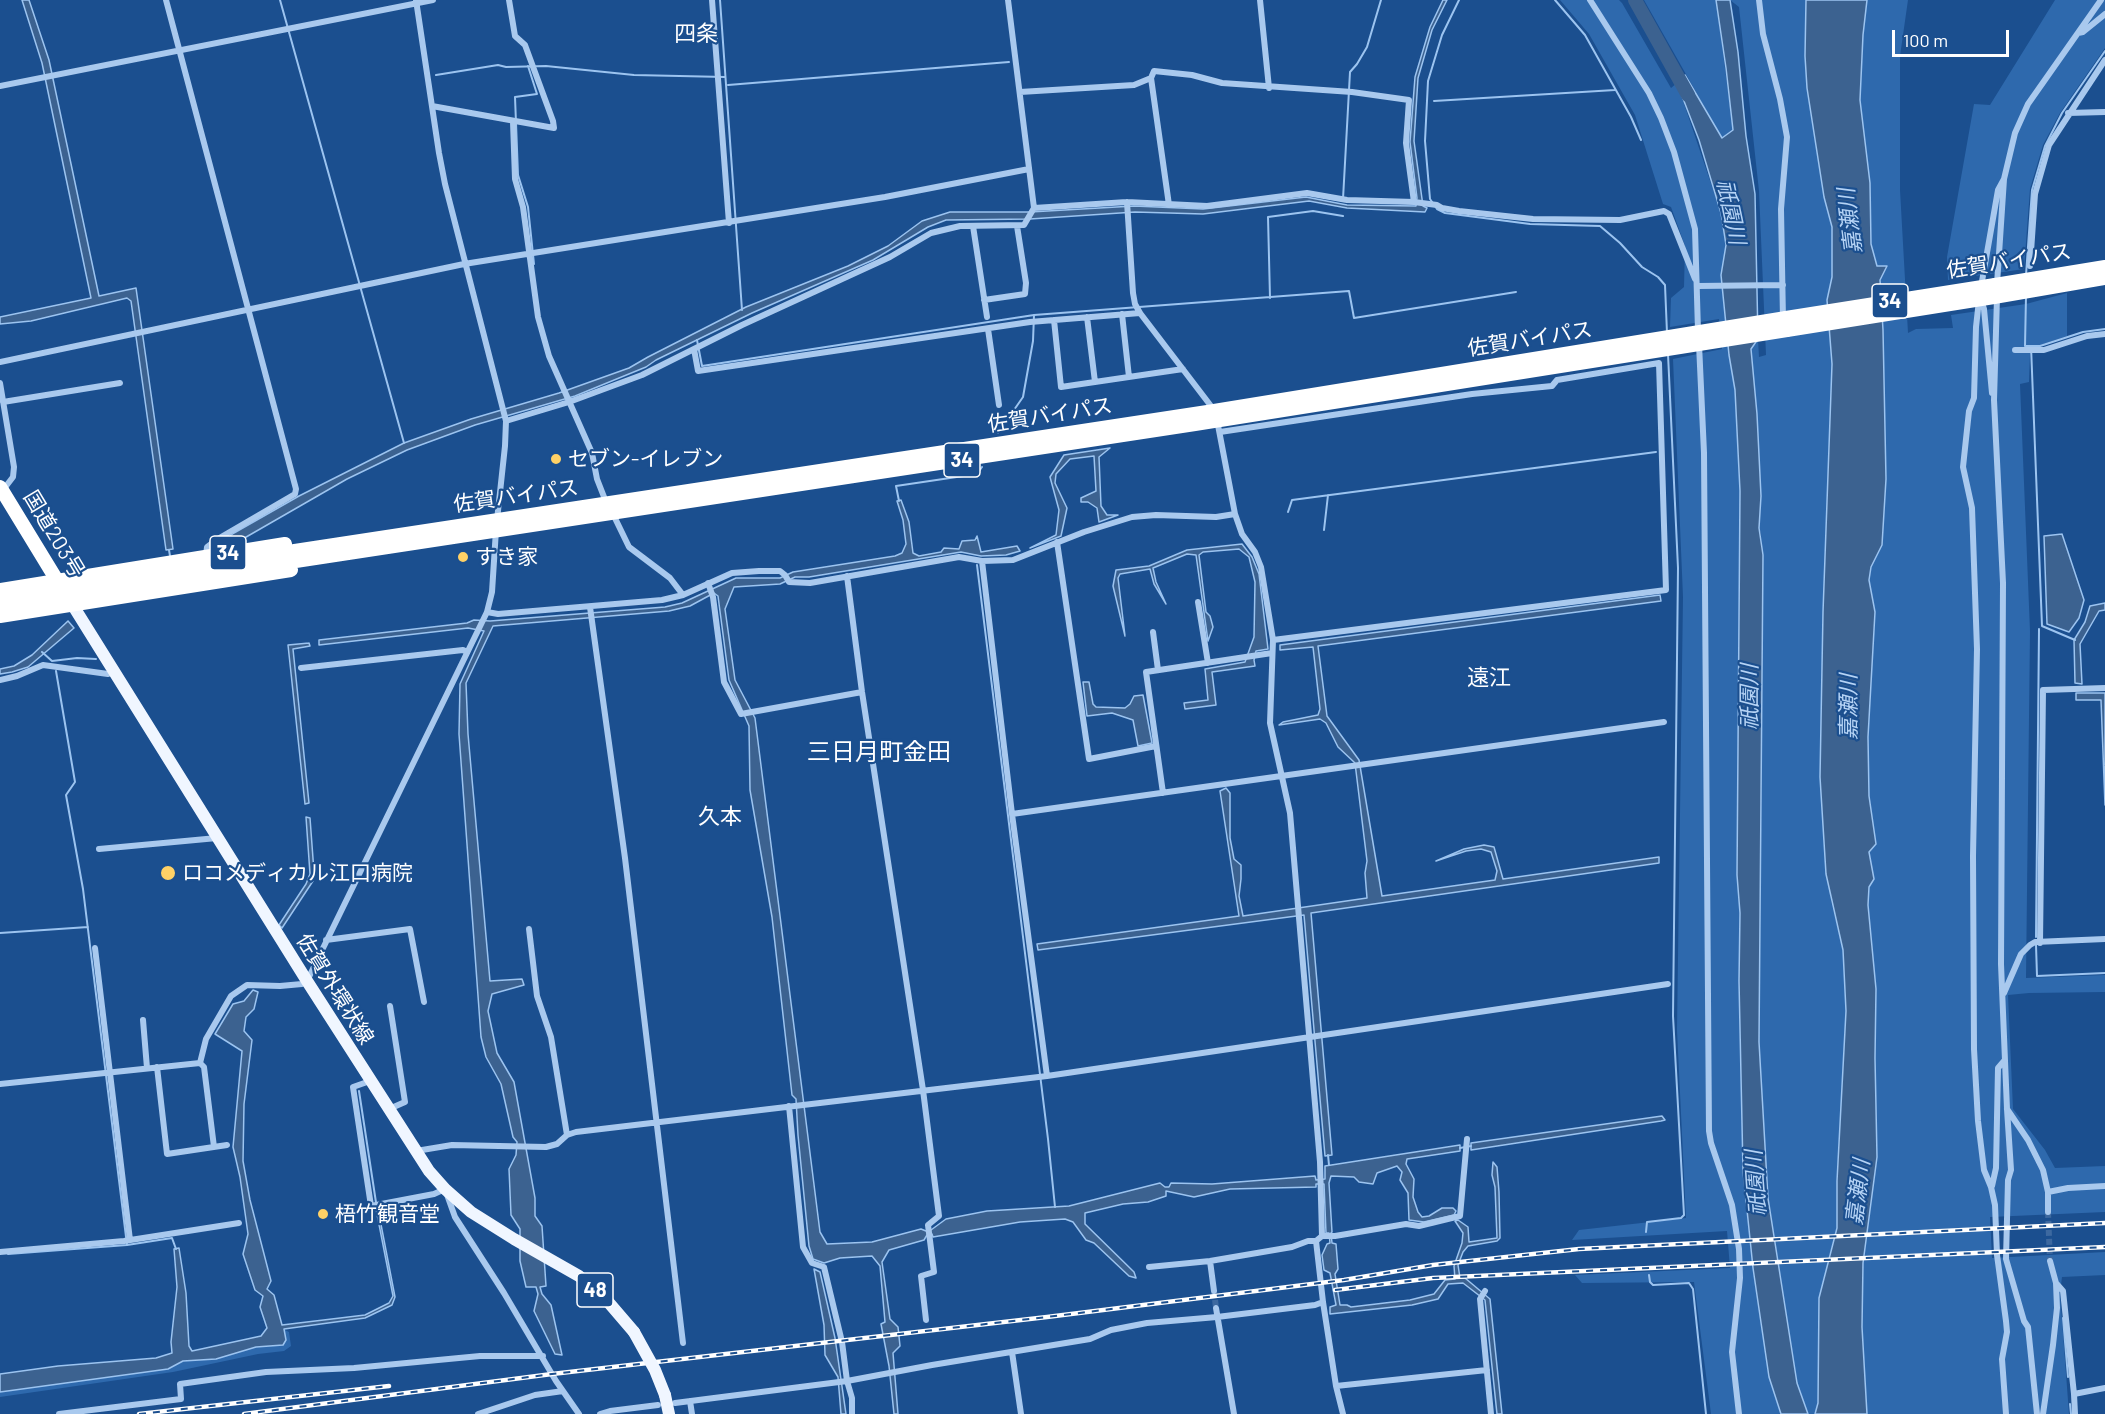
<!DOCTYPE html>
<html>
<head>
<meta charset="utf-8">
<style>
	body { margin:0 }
	#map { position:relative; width:2105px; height:1414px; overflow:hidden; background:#1b4f8f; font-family:Barlow,sans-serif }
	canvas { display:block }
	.scale { position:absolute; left:1892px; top:30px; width:117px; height:27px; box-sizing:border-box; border:3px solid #fff; border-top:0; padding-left:8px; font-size:18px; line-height:21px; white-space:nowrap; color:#fff; -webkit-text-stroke:4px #1b4f8f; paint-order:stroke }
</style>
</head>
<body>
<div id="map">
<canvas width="2105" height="1414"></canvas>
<div class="scale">100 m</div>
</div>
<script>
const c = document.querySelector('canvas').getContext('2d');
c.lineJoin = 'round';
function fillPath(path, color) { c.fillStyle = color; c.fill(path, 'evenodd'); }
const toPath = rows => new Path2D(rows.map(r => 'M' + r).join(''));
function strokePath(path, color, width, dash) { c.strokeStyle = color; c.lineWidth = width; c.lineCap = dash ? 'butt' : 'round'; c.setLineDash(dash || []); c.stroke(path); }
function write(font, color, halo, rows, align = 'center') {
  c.font = font + ' Barlow,"Noto Sans JP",sans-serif'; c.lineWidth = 4.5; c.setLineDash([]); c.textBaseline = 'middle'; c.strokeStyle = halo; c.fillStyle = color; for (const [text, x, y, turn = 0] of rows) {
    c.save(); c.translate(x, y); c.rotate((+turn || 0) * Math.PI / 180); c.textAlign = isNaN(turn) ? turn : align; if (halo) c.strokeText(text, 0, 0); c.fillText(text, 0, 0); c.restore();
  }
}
const green = toPath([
	[1560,0,1619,0,1622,3,1671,88,1677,83,1721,213,1726,245,1721,275,1729,355,1735,390,1740,491,1737,875,1740,913,1739,981,1743,1171,1753,1268,1769,1377,1781,1414,1711,1414,1694,1282,1582,1283,1575,1275,1730,1268,1727,1231,1572,1240,1579,1230,1686,1218,1677,1030,1683,597,1673,359,1722,349,1719,319,1670,327,1671,298,1684,287,1685,246,1671,207,1663,204,1635,115,1589,34],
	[1644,0,1716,0,1733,129,1722,138],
	[1730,0,1806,0,1805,56,1807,88,1824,197,1832,227,1832,277,1827,300,1832,364,1823,612,1820,777,1831,901,1843,950,1846,1011,1837,1181,1837,1228,1827,1264,1818,1403,1815,1414,1808,1414,1797,1383,1768,1198,1759,1042,1763,616,1761,534,1759,528,1761,496,1757,414,1751,349,1758,339,1759,357,1766,355,1759,191,1739,7],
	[1867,0,1908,0,1900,56,1900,190,1908,333,1916,329,1953,328,1951,315,2026,304,2067,293,2067,336,2040,345,2030,354,2029,382,2020,384,2030,631,2026,978,2105,975,2105,992,2029,993,2008,995,2013,1109,2045,1150,2055,1168,2105,1166,2105,1212,1990,1217,1992,1258,2105,1252,2105,1275,2062,1277,2060,1293,2069,1414,1867,1414,1862,1327,1863,1263,1877,1157,1875,1058,1876,989,1868,905,1869,886,1874,879,1869,852,1876,844,1869,796,1868,737,1875,612,1869,580,1871,567,1882,545,1886,479,1880,280,1887,267,1877,266,1871,244,1870,183,1860,100,1863,35],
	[2055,0,2105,0,2105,48,2060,113,2043,145,2030,189,2024,269,1948,280,1947,257,1974,104,1990,105],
	[283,1329,289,1332,291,1346,284,1351,258,1354,173,1372,0,1397,0,1392,167,1369,183,1361,216,1359,256,1347,283,1345]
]);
const water = toPath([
	[22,0,29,0,49,60,99,296,136,288,173,549,166,550,131,301,127,298,31,321,0,324,0,317,91,298,42,63,22,0],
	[1443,0,1447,0,1432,30,1418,78,1414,141,1423,206,1427,208,1425,212,1347,208,1309,201,1203,214,1135,212,1030,219,946,220,928,227,873,260,752,313,656,360,646,367,575,396,475,425,407,450,347,479,234,544,215,547,234,533,299,496,404,443,471,419,559,393,629,368,648,357,746,307,848,266,888,246,922,221,950,212,1030,212,1134,206,1203,209,1306,197,1347,205,1416,206,1417,198,1410,142,1415,77,1430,27,1443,0],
	[1716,0,1730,0,1738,52,1746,136,1755,194,1758,339,1751,349,1757,414,1761,496,1759,528,1763,555,1759,1042,1768,1198,1773,1230,1797,1383,1808,1414,1781,1414,1769,1377,1753,1268,1743,1171,1739,981,1740,913,1737,875,1740,491,1735,390,1729,355,1721,275,1726,245,1721,213,1699,140,1677,83,1685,75,1722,138,1733,130,1726,68,1716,0],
	[1806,0,1867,0,1863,35,1860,100,1870,183,1871,244,1877,266,1887,266,1880,280,1883,330,1886,479,1882,545,1871,567,1869,580,1875,612,1868,737,1869,796,1876,844,1869,852,1874,879,1869,887,1868,905,1876,989,1875,1058,1877,1157,1863,1263,1862,1327,1867,1414,1815,1414,1818,1403,1819,1298,1837,1228,1837,1181,1846,1011,1843,950,1826,874,1820,777,1823,612,1832,364,1827,300,1832,277,1832,227,1824,197,1807,88,1805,56,1806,0],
	[1110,448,1099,457,1101,506,1107,515,1118,515,1099,522,1097,508,1088,502,1081,502,1081,498,1096,491,1094,456,1070,459,1056,474,1055,483,1067,508,1061,536,1030,548,1056,535,1059,510,1050,477,1064,455,1110,448],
	[901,500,909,522,913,553,919,556,941,552,944,548,959,549,962,541,975,540,977,536,981,552,1017,546,1020,551,1006,555,981,556,961,552,809,577,795,577,780,584,734,587,725,609,735,680,755,718,820,1232,827,1244,872,1242,921,1229,926,1231,931,1230,946,1219,987,1211,1069,1206,1160,1183,1165,1187,1169,1187,1171,1183,1212,1184,1315,1176,1316,1180,1325,1179,1325,1166,1460,1145,1460,1151,1407,1159,1406,1164,1414,1179,1413,1197,1418,1212,1422,1217,1429,1216,1442,1208,1453,1208,1456,1211,1454,1215,1424,1222,1409,1220,1408,1193,1400,1180,1402,1172,1397,1166,1377,1173,1373,1184,1359,1182,1354,1177,1331,1176,1329,1183,1332,1232,1331,1233,1332,1243,1336,1244,1338,1269,1335,1274,1340,1305,1347,1305,1351,1307,1410,1300,1434,1294,1445,1280,1455,1279,1454,1266,1462,1243,1463,1233,1455,1221,1458,1220,1468,1227,1469,1242,1497,1238,1495,1187,1492,1175,1493,1162,1497,1167,1499,1192,1500,1238,1497,1241,1468,1246,1463,1252,1458,1265,1460,1278,1465,1278,1490,1299,1502,1414,1497,1414,1485,1300,1463,1283,1448,1284,1438,1299,1412,1305,1330,1314,1330,1307,1336,1305,1330,1273,1324,1270,1322,1255,1327,1244,1330,1243,1329,1233,1326,1233,1324,1184,1316,1184,1316,1187,1230,1189,1194,1197,1166,1191,1166,1196,1148,1202,1123,1204,1085,1213,1085,1224,1134,1272,1136,1278,1129,1276,1094,1243,1086,1240,1073,1222,1065,1219,1020,1222,933,1237,932,1234,927,1235,924,1240,889,1250,882,1262,890,1319,898,1327,900,1346,893,1353,898,1414,894,1414,889,1366,881,1324,885,1322,880,1266,872,1256,840,1258,824,1263,813,1259,809,1246,798,1135,796,1099,792,1095,772,917,750,790,749,726,729,680,718,596,714,593,690,606,669,611,493,626,466,683,468,734,490,981,522,979,524,985,492,994,488,1011,497,1053,514,1082,535,1198,535,1216,542,1226,546,1286,540,1287,542,1294,551,1305,562,1355,555,1354,534,1311,538,1294,536,1287,526,1287,520,1261,520,1229,511,1215,509,1169,516,1155,517,1142,513,1137,501,1084,486,1057,481,1037,459,734,460,684,484,631,468,628,319,645,319,640,467,623,474,620,490,621,665,607,682,603,736,578,780,578,793,572,895,556,902,553,906,544,903,520,897,501,901,500],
	[2062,534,2084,600,2079,618,2069,632,2047,624,2044,536,2062,534],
	[1242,544,1252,557,1259,574,1268,649,1256,651,1254,660,1255,666,1212,672,1216,705,1185,709,1184,703,1208,700,1205,669,1245,662,1254,637,1255,582,1249,557,1239,549,1203,552,1199,555,1206,612,1210,616,1213,627,1208,641,1196,555,1187,554,1153,568,1156,582,1166,604,1154,584,1150,569,1120,574,1118,578,1125,636,1113,586,1116,570,1149,566,1187,550,1242,544],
	[1660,595,1661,601,1318,646,1327,716,1359,760,1382,896,1495,880,1497,871,1491,852,1481,849,1466,851,1436,861,1464,849,1484,845,1494,847,1503,879,1659,857,1659,863,1311,913,1332,1155,1325,1156,1304,915,1038,950,1037,944,1239,916,1220,791,1226,788,1230,793,1230,838,1234,859,1241,865,1241,879,1239,896,1243,916,1367,898,1365,873,1367,861,1355,763,1338,747,1326,723,1320,719,1279,725,1283,722,1318,715,1320,709,1313,647,1280,650,1280,645,1660,595],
	[2105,603,2105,610,2099,611,2080,644,2082,684,2075,683,2074,640,2085,622,2090,606,2105,603],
	[68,621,74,628,28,667,12,672,0,674,0,669,14,666,32,655,68,621],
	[309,643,310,646,293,649,309,803,305,804,288,645,309,643],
	[1083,682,1089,682,1093,704,1096,707,1125,708,1130,704,1134,696,1143,695,1152,743,1138,746,1133,720,1112,713,1087,716,1083,682],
	[2076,693,2105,693,2105,805,2101,700,2076,700,2076,693],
	[306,817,310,818,314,872,313,881,282,928,279,925,306,884,310,874,306,817],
	[253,990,258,992,254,1009,246,1017,244,1031,252,1040,244,1104,243,1161,250,1200,271,1281,267,1289,274,1295,282,1325,365,1315,389,1303,393,1296,376,1209,378,1209,395,1297,392,1305,365,1318,284,1329,286,1340,283,1345,256,1347,216,1359,183,1361,168,1369,0,1392,0,1374,58,1366,156,1358,172,1353,171,1342,177,1287,174,1249,179,1248,186,1293,189,1346,192,1351,261,1336,267,1328,260,1307,263,1296,255,1290,243,1254,248,1234,240,1177,233,1147,242,1051,215,1034,233,1004,244,1001,253,990],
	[1662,1116,1665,1120,1661,1121,1471,1150,1471,1143,1662,1116],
	[814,1269,820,1272,835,1338,846,1414,841,1414,838,1377,825,1355,824,1325,814,1269]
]);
const stream = toPath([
	[280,0,404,443],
	[720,0,742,310],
	[1459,0,1442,35,1428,81,1425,141,1430,199,1437,209,1445,213,1530,224,1600,226,1620,243,1642,267,1658,277,1665,285,1667,333],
	[1555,0,1585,35,1631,117,1641,140],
	[528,66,537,94,515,97,518,175,528,207,534,264],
	[436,75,498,65,506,67,546,66,634,75,725,77],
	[728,85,1009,62],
	[1434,101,1615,90],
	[1343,199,1350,72,1357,64,1367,47,1381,0],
	[2026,275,2032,190,2045,146,2062,113,2105,51],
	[2026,296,2025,346,2031,346,2042,626,2075,640],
	[1270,298,1268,217,1313,211,1343,216],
	[697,340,702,366,1034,315,1349,291,1354,318,1516,292],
	[2031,346,2040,346,2083,332,2105,329],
	[998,433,1023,397,1033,341,1034,315],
	[899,501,896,486,977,474,982,467],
	[1288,512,1292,500,1656,452],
	[1324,530,1328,495],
	[169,550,170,556],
	[977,565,1048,1139,1055,1207],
	[42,652,52,661,77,658,96,659],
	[56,671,75,782,66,795,83,889,127,1245],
	[0,933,88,927],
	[2036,937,2039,629],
	[2036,945,2037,976,2105,973],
	[359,1091,377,1209],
	[1460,1148,1471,1146],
	[1328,1155,1329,1165],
	[1646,1232,1647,1222,1681,1218,1684,1215,1673,1016,1678,568,1668,354],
	[8,1254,127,1245,172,1238,176,1249],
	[1649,1275,1650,1282,1653,1285,1689,1283,1693,1289,1706,1414],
	[2063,1318,2068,1377],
	[2070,1404,2071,1414]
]);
const river = toPath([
	[1635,0,1688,95]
]);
const streetTunnel = toPath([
	[2048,1212,2050,1261],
	[1214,1291,1216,1308]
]);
const street = toPath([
	[166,0,296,489,295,494,216,540,207,547,206,555],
	[416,0,439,153,445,184,506,421,505,446,497,520],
	[712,0,729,223],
	[1260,0,1269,88],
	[1590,0,1649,93,1661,118,1674,152,1695,229,1698,331],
	[1759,0,1763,34,1780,99,1787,137,1781,209,1783,320],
	[2078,33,2083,32,2105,14],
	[1151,78,1169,205],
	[0,86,433,0],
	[1020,92,1134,85,1151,78,1154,71,1192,75,1222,83,1352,92,1409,100,1406,143,1414,202],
	[432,106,554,128,553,121,525,45,515,36,509,0],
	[2068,113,2105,112],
	[513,122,515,179,523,207,538,317,549,356,592,453,597,479,606,502],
	[1127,202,1133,293,1135,304,1140,313,1214,410],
	[1034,208,1127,202,1207,206,1307,193,1347,200,1414,202,1437,205,1442,208,1459,211,1533,219,1620,220,1664,211,1669,214,1695,279],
	[973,226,987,317],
	[2030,266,2035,194,2049,145,2105,60],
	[1997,284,2004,179,2015,133,2028,104,2101,0],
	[1698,286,1783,285],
	[1981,287,1998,190,2004,179],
	[1997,297,1994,400,2003,583,2001,964,2007,1109,2011,1170,2008,1180,2006,1259,2024,1321,2028,1327,2037,1414],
	[984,300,1025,294,1026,283,1017,226],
	[1979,300,1976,327,1974,398,1969,411,1963,467,1972,508,1977,649,1973,856,1974,1049,1978,1121,1984,1170,1991,1187,1995,1205,1997,1255,2006,1321,2007,1332,2002,1359,2006,1414],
	[1981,300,1984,309,1992,393],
	[1122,314,1129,377],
	[1087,317,1095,382],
	[1054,320,1061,387,1183,369],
	[988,329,999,405],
	[1699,344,1704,453,1709,1131,1711,1143,1732,1205,1739,1249,1740,1278,1732,1352,1739,1414],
	[694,349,698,371,1030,322,1140,313],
	[2015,350,2044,350,2087,336,2105,334],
	[0,362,464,264,885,197,1029,169],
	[0,383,14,467,13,477,3,490],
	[3,402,120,383],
	[506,421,569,402,642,375,742,325,890,257,931,233,960,226,1024,225,1034,208,1008,0],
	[1220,432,1472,394,1552,386,1557,380,1659,363,1666,590,1273,640],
	[613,514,629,547,670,578,683,595],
	[1235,514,1242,534,1255,552,1261,567,1273,640,1270,723,1290,813,1320,1162,1322,1236,1316,1241,1323,1302,1336,1386,1343,1414],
	[1057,542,1089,759,1156,746],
	[982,561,1012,814,1047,1076],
	[847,576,862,692,923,1090,939,1216,928,1225,934,1272,921,1276,926,1320],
	[708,583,713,597,724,682,741,714,862,692],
	[1198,602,1208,663],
	[590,607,625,858,683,1343],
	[487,612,498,614,662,600,683,595,732,573,759,571,780,571,785,575,789,582,810,583,959,557,982,561,1013,560,1084,532,1132,517,1156,515,1216,517,1235,514,1217,420],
	[1153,632,1158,670],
	[301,668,463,650,467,652],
	[0,680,17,676,43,665,108,674,113,672],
	[1163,793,1146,672,1272,653],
	[1012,814,1664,722],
	[99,849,217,838],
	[529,929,537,996,551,1037,567,1135],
	[326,940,410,929,424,1002],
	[2040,943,2043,690,2105,688],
	[95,948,130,1240],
	[2004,993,2021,954,2030,945,2035,942,2105,939],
	[143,1020,147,1068],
	[200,1063,204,1067,214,1147],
	[157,1067,167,1154,227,1145],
	[370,1081,353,1087,371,1206,434,1194,445,1189,455,1217,504,1293,556,1381,579,1414],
	[0,1084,200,1063,206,1039,231,996,247,985,280,986,302,984,307,981,487,612,492,592,496,530],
	[789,1106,803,1247,812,1263,824,1267,842,1342,847,1381,852,1398,852,1414],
	[389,1109,405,1102,390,1006],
	[2007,1109,2028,1140,2043,1170,2048,1192,2048,1212],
	[416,1151,452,1145,546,1147,557,1144,567,1135,576,1132,1047,1076,1668,984],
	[1992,1186,1996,1168,1998,1068,2004,1061],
	[2048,1192,2068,1188,2105,1186],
	[1322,1236,1335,1236,1406,1224,1419,1226,1460,1216,1467,1139],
	[0,1252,124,1241,239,1223],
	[1210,1261,1214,1291],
	[2050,1261,2056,1283,2063,1291,2074,1394,2105,1388],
	[1149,1267,1210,1261,1292,1247,1308,1241,1316,1241],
	[1485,1291,1480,1299,1491,1414],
	[1216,1308,1234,1414],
	[1012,1352,1021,1414],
	[1336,1386,1487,1370],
	[2074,1394,2075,1414],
	[690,1401,692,1414],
	[675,1403,847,1381,932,1365,1090,1339,1111,1330,1147,1323,1217,1317,1315,1305,1323,1302],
	[59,1414,181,1399,180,1384,266,1372,354,1368,480,1356,543,1356],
	[478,1414,535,1395,563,1391],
	[600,1414,610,1411,658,1405],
	[2043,1414,2053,1345,2057,1308,2056,1283]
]);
const primary = toPath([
	[72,604,307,981,429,1171,445,1189,471,1212,514,1239,579,1276,604,1297,634,1332],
	[665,1395,669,1414]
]);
const highway = toPath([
	[1995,285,2105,267],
	[1994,297,2105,278],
	[0,487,61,587],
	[275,554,1214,411,1786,318],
	[276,564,1195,424,1787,330],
	[0,590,285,544],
	[0,616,291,570]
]);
const rail = toPath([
	[1335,1290,1433,1278,2105,1247],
	[139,1414,389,1386],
	[244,1414,552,1374,1047,1317,1344,1280,1433,1265,1579,1249,2105,1223]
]);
const primaryBridge = toPath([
	[634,1332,655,1370,665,1395]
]);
const highwayBridge = toPath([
	[1786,318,1995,285],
	[1787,330,1994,297],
	[0,597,275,554],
	[0,608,276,564]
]);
const markers = [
	[556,459,6,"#ffd166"],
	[463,557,6,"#ffd166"],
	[168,873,8,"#ffd166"],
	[323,1214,6,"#ffd166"]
];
const shields = [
	[1890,301,36],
	[962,460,36],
	[228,553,36],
	[595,1290,36]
];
const shieldNames = [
	["34",1890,301],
	["34",962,460],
	["34",228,553],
	["48",595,1290]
];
const streetNames = [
	["佐賀バイパス",2009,261,-9],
	["佐賀バイパス",1530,339,-9],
	["佐賀バイパス",1050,415,-9],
	["佐賀バイパス",516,496,-8],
	["国道203号",54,534,59],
	["佐賀外環状線",335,989,58]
];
const poiNames = [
	["セブン-イレブン",568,459],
	["すき家",475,557],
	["ロコメディカル江口病院",182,873],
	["梧竹観音堂",335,1214]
];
const neighbourhoodNames = [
	["四条",696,34],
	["遠江",1489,678],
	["久本",720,817]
];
const waterNames = [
	["祇園川",1731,212,78],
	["嘉瀬川",1850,221,-97],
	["祇園川",1750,697,-90],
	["嘉瀬川",1849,707,-90],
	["祇園川",1756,1183,-94],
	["嘉瀬川",1858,1192,-83]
];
const quarterNames = [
	["三日月町金田",879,752]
];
fillPath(green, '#2e69ad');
fillPath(water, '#3c6290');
strokePath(water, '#9cc4f0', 1.5);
strokePath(stream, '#9cc4f0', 2);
strokePath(river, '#3c6290', 14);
strokePath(streetTunnel, '#3d69a0', 6, [6, 3]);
strokePath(street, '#a9c9ee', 6);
strokePath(primary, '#f0f6ff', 12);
strokePath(highway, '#fff', 14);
strokePath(rail, '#fff', 4.5);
strokePath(rail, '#1b4f8f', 2, [7]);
strokePath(primaryBridge, '#f0f6ff', 12);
strokePath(highwayBridge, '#fff', 14);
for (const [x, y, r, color] of markers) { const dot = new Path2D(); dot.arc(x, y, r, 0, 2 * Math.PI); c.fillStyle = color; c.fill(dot); strokePath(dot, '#1b4f8f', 2); }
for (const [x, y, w] of shields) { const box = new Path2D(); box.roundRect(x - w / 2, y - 17, w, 34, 4.5); c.fillStyle = '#1b4f8f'; c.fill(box); strokePath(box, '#fff', 1.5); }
write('bold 20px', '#fff', null, shieldNames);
write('21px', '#fff', '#1b4f8f', streetNames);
write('21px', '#fff', '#1b4f8f', poiNames, 'left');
write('22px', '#fff', '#1b4f8f', neighbourhoodNames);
write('italic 22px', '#b5d3f5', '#1b4f8f', waterNames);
write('24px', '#fff', '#1b4f8f', quarterNames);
</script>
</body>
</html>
